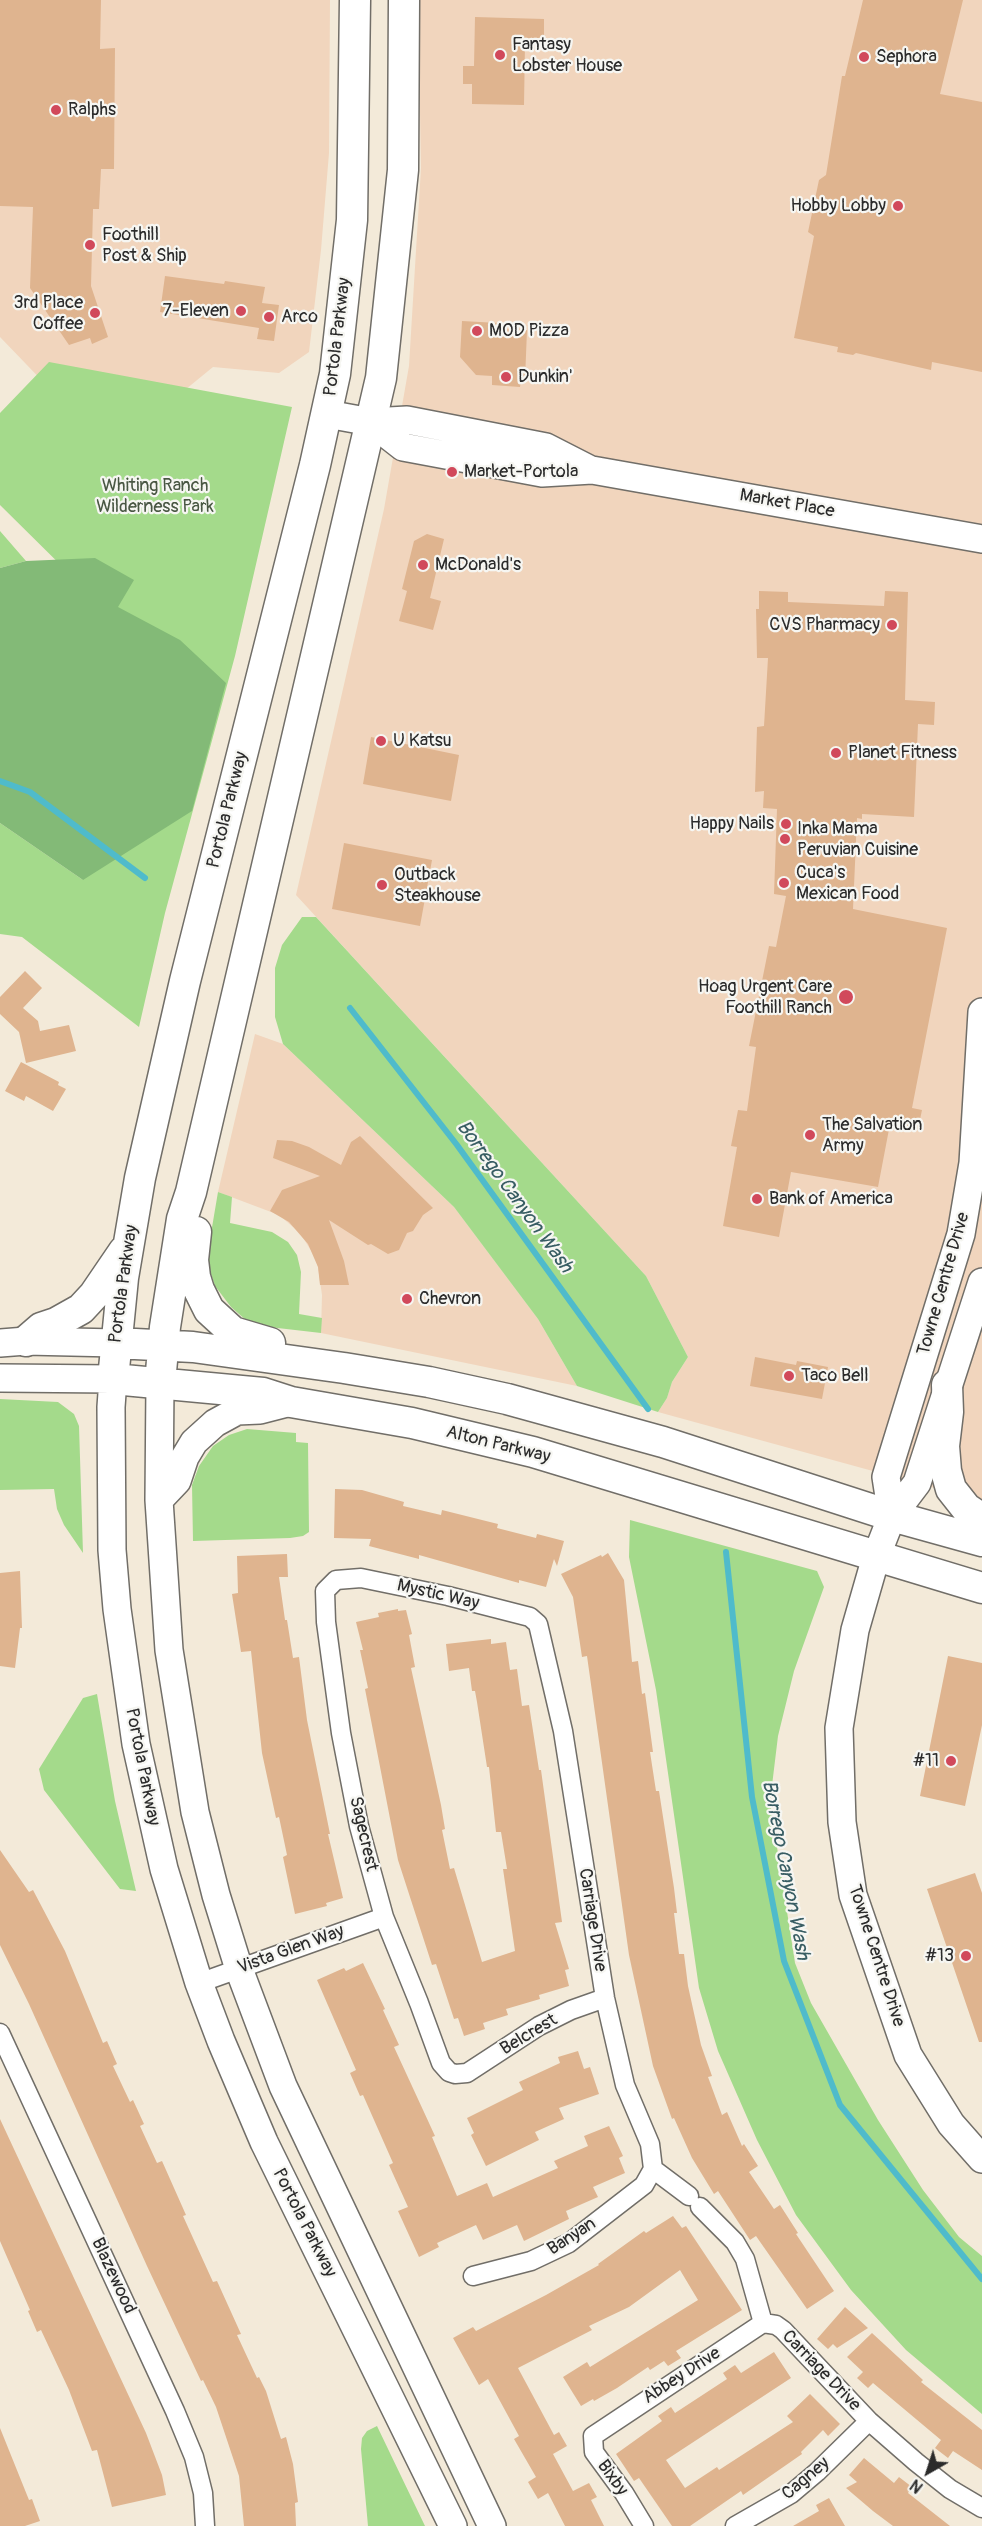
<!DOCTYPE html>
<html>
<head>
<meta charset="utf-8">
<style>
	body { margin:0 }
	#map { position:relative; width:982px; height:2526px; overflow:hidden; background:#f3ead9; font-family:Pangolin,sans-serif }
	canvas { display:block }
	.north { position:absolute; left:898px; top:2442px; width:60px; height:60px; -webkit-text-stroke:4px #f6f6f2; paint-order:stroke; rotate:219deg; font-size:16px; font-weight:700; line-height:24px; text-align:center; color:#2b2b2b }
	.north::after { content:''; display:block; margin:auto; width:21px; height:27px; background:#2b2b2b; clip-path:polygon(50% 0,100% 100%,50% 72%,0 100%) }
</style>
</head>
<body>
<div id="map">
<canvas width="982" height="2526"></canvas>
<div class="north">N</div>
</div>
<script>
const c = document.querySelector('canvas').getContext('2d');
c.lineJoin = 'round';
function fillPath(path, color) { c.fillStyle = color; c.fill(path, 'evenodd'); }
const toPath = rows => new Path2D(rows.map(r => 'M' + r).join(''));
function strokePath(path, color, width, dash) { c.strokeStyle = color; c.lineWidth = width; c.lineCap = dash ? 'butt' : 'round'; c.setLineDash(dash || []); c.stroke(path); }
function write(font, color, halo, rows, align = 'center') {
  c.font = font + ' Pangolin,sans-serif'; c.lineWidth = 4.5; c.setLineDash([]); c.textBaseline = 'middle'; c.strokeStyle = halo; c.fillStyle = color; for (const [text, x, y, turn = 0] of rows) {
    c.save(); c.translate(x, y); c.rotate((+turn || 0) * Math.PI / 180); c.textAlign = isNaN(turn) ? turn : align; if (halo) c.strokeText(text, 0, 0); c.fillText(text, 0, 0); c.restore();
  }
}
const built = toPath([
	[0,0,330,0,329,153,321,250,309,352,279,373,213,367,158,412,52,391,0,337],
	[418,0,982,0,982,1501,658,1412,667,1398,672,1382,688,1357,646,1276,296,895,384,509,409,366,421,168],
	[255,1034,283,1044,454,1207,538,1319,577,1386,321,1333,322,1295,318,1267,315,1257,300,1233,279,1215,218,1192]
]);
const green = toPath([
	[49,362,292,407,235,656,165,913,139,1027,22,937,0,934,0,823,83,880,0,621,91,595,0,505,0,413],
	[0,531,26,561,0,568],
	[302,917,316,917,646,1276,688,1357,672,1382,667,1398,658,1412,577,1386,538,1319,454,1207,283,1044,275,1017,275,968,282,945],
	[218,1192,232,1197,230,1223,272,1232,288,1242,297,1255,301,1272,299,1314,322,1318,321,1333,269,1327,247,1321,231,1307,215,1286,209,1268,208,1251],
	[0,1399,58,1402,74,1414,79,1426,83,1553,64,1525,57,1509,54,1489,0,1490],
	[247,1429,296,1433,296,1442,308,1443,309,1532,303,1536,290,1538,193,1541,192,1485,199,1466,213,1446,229,1435],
	[630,1520,817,1571,824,1587,794,1671,778,1736,770,1802,795,1963,811,2003,878,2120,923,2190,959,2237,982,2256,982,2414,906,2350,851,2290,796,2215,757,2140,718,2051,699,1988,656,1690,629,1557],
	[97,1694,115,1801,136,1891,120,1889,44,1790,39,1769,83,1698],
	[377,2426,425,2526,368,2526,361,2449,362,2438,367,2431]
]);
const forest = toPath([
	[95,558,134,580,118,607,180,640,226,683,192,811,83,880,0,823,0,568,26,561]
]);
const stream = toPath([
	[0,781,30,792,145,878],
	[350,1008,457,1145,648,1409],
	[726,1552,752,1797,784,1961,840,2105,982,2279]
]);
const building = toPath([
	[0,0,101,0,100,49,115,48,114,169,101,169,99,209,93,209,91,286,108,337,92,344,90,338,69,345,30,288,33,207,0,206],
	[863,0,963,0,940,94,982,102,982,372,932,362,931,370,856,353,853,355,837,352,838,347,794,338,814,236,808,232,819,180,826,175,842,76,845,76],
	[475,17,544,19,544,44,525,44,524,105,472,104,472,84,463,84,463,66,474,66],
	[165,276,224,284,225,281,265,287,262,303,279,305,274,341,257,339,259,328,160,312],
	[462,321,498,323,497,329,527,330,525,380,521,380,520,387,492,385,492,376,476,375,460,357],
	[427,534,444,539,430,598,441,601,433,630,399,621,407,591,402,589,414,541],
	[759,591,788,592,788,602,884,606,885,591,908,592,905,700,935,702,934,725,918,724,914,817,862,814,862,819,857,818,853,909,947,928,912,1108,922,1110,918,1129,890,1124,878,1187,791,1172,779,1237,723,1226,737,1147,731,1146,738,1110,747,1111,756,1047,749,1046,769,946,776,947,786,896,774,894,777,809,763,808,764,791,755,792,757,727,764,726,768,658,757,658,756,609,759,609],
	[371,737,459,755,451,801,363,784],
	[344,843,432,860,420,926,332,909],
	[25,971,42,988,23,1008,38,1021,40,1031,69,1025,76,1051,26,1063,19,1032,0,1014,0,997],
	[21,1062,59,1082,58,1085,66,1089,53,1111,26,1096,24,1101,5,1091],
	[360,1136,433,1208,423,1215,413,1231,407,1233,399,1250,388,1254,371,1244,368,1245,329,1220,344,1261,349,1285,320,1285,318,1267,308,1244,289,1222,270,1211,282,1190,320,1176,273,1158,277,1140,292,1141,309,1147,341,1165,351,1142],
	[755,1357,796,1365,797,1361,828,1367,822,1399,750,1386],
	[335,1489,362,1490,404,1502,403,1506,441,1515,442,1510,498,1524,497,1528,536,1538,537,1534,564,1541,557,1566,554,1559,546,1587,519,1580,519,1583,419,1555,419,1559,369,1546,371,1539,334,1538],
	[608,1553,624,1580,632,1662,638,1661,642,1694,645,1693,653,1752,650,1752,656,1791,659,1791,674,1888,677,1913,674,1913,679,1954,684,1954,688,1986,701,2045,712,2076,708,2077,722,2115,727,2112,742,2146,744,2144,758,2166,749,2172,774,2209,780,2205,798,2233,796,2234,834,2291,807,2309,756,2236,750,2240,718,2191,714,2194,692,2158,674,2118,672,2119,653,2066,629,1955,587,1656,582,1657,573,1597,561,1574,601,1555,602,1557],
	[287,1554,288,1577,279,1577,285,1620,287,1620,293,1658,299,1657,307,1720,330,1834,328,1834,343,1898,326,1903,327,1906,295,1914,283,1857,287,1855,279,1817,276,1818,262,1753,251,1651,241,1652,232,1594,238,1593,237,1556],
	[20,1571,22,1628,20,1628,15,1668,0,1666,0,1573],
	[398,1609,398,1611,406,1610,412,1634,409,1635,415,1667,411,1668,441,1805,445,1829,442,1830,450,1869,454,1868,482,1962,515,1951,503,1869,507,1869,501,1832,496,1832,489,1767,487,1767,477,1702,475,1691,472,1691,469,1668,449,1671,446,1644,491,1639,491,1644,506,1642,510,1670,517,1669,522,1706,529,1705,539,1770,541,1770,562,1922,555,1923,569,1969,565,1970,569,1986,539,1995,540,1999,506,2009,508,2015,483,2023,485,2029,464,2036,458,2018,454,2019,436,1964,432,1965,398,1860,365,1689,368,1688,360,1650,363,1650,356,1622,379,1617,378,1613],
	[948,1656,982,1663,982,1725,965,1806,920,1796],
	[0,1850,29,1892,33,1890,65,1951,103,2043,107,2041,117,2064,113,2066,130,2102,133,2100,144,2124,140,2126,157,2163,162,2161,186,2215,183,2216,213,2282,217,2281,241,2334,237,2335,257,2378,259,2377,266,2391,281,2439,286,2437,293,2464,298,2502,295,2503,296,2526,244,2526,239,2476,216,2407,203,2380,201,2381,147,2266,29,2004,0,1945],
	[975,1873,982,1893,982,2042,979,2042,927,1889],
	[363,1963,385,2009,383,2010,399,2045,394,2047,435,2136,432,2137,457,2196,487,2183,493,2197,558,2168,554,2161,588,2146,584,2136,609,2126,623,2156,619,2158,625,2173,593,2187,598,2197,566,2211,569,2219,524,2241,517,2225,483,2240,476,2225,437,2243,439,2247,419,2257,398,2211,408,2207,389,2165,393,2163,363,2095,360,2096,350,2073,356,2070,317,1980,344,1968,346,1971],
	[578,2051,584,2069,590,2067,599,2094,559,2108,564,2119,535,2132,539,2140,486,2166,471,2135,474,2133,467,2118,523,2090,519,2082,560,2063,558,2057],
	[0,2119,146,2433,162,2475,166,2495,112,2507,97,2450,92,2451,69,2390,41,2330,37,2332,28,2311,30,2310,0,2241],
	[673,2216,682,2228,686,2226,742,2310,676,2351,681,2358,668,2366,664,2361,650,2370,648,2367,617,2388,594,2401,593,2399,581,2406,563,2377,587,2362,590,2367,698,2300,680,2270,629,2307,589,2326,592,2330,518,2368,554,2435,559,2432,567,2446,553,2454,573,2491,589,2483,597,2497,591,2500,604,2526,565,2526,548,2493,538,2499,528,2482,536,2477,514,2439,519,2436,488,2379,479,2385,453,2338,473,2327,476,2331,546,2295,599,2265,598,2264,644,2231,646,2233],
	[845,2307,868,2328,837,2348,833,2344,828,2349,817,2339],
	[872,2333,923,2380,921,2382,982,2430,982,2470,953,2451,948,2458,935,2448,941,2440,873,2383,868,2388,857,2378,863,2372,847,2357],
	[774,2352,791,2378,666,2460,685,2488,717,2467,719,2470,793,2422,787,2416,810,2394,840,2424,828,2436,823,2430,801,2452,802,2454,743,2495,741,2491,690,2526,672,2526,639,2478,634,2481,616,2454,662,2421,658,2416,671,2407,675,2413,727,2379,723,2373,735,2365,741,2373],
	[0,2428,29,2500,32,2499,40,2521,25,2526,0,2526],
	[864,2458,894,2483,899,2477,912,2487,908,2493,950,2526,893,2526,873,2511,846,2488,857,2482,849,2475],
	[829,2498,845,2526,793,2526,819,2511,816,2505]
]);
const street = toPath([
	[199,1983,384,1917],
	[605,1998,571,2010,539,2026,467,2073,455,2074,449,2072,441,2063,419,2003,384,1917,359,1826,341,1733,326,1622,325,1591,336,1580,361,1578,448,1596,530,1617,538,1624,563,1731,605,1998,625,2085,650,2144,653,2169,689,2196],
	[0,2033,175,2411,194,2457,203,2493,205,2526],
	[700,2207,735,2242,745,2259,763,2323,776,2325,783,2330,869,2421,916,2462,950,2489,982,2508],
	[473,2276,531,2261,569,2243,644,2185,653,2169],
	[644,2526,624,2493,594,2452,593,2436,763,2323],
	[735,2526,791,2494,817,2472,869,2421]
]);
const secondary = toPath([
	[327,414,371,422,407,420,546,447,591,470],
	[371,422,403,447,542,473,592,470,982,539],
	[982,1282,917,1483,892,1516,876,1557,855,1630,839,1728,842,1822,853,1895,908,2055,951,2124,982,2159],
	[0,1343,26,1341,116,1343],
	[0,1378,113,1379,111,1407,112,1550,117,1609,136,1744,164,1869,199,1983,221,2041,264,2142,453,2526],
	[160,1383,159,1500,169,1650,195,1812,216,1895,239,1969,283,2086,492,2526],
	[159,1500,177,1481,185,1457,194,1442,215,1423,237,1411,260,1410,291,1402],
	[892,1516,886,1477,961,1234,973,1163,982,1012]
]);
const primary = toPath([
	[355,0,352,220,335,374,315,465,185,981,140,1178,123,1278,113,1379,263,1393,291,1402,412,1423,533,1452,982,1588],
	[196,1232,193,1260,195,1277,199,1290,209,1310,233,1332,270,1343],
	[26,1341,41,1328,56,1323,81,1309,94,1295,124,1251],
	[116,1343,193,1347,344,1368,429,1382,507,1399,663,1442,892,1516,982,1541],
	[160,1383,165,1327,182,1219,191,1192,381,378,403,170,404,0],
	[947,1385,948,1412,944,1446,946,1471,951,1489,966,1508,982,1519]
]);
const markers = [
	[500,55,6,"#d1495b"],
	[864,57,6,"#d1495b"],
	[56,110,6,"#d1495b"],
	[898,206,6,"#d1495b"],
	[90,245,6,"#d1495b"],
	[241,311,6,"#d1495b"],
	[95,313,6,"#d1495b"],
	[269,317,6,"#d1495b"],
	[477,331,6,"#d1495b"],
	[506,377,6,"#d1495b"],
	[452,472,6,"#d1495b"],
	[423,565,6,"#d1495b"],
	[892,625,6,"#d1495b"],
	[381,741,6,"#d1495b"],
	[836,753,6,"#d1495b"],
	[786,824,6,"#d1495b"],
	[785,839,6,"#d1495b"],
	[784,883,6,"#d1495b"],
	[382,885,6,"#d1495b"],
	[846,997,8,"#d1495b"],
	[810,1135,6,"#d1495b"],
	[757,1199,6,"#d1495b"],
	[407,1299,6,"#d1495b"],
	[789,1376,6,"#d1495b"],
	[951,1761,6,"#d1495b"],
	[966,1956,6,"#d1495b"]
];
const poiNames = [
	["Fantasy",512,45],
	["Lobster House",512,66],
	["Sephora",876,57],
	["Ralphs",68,110],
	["Hobby Lobby",886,206,"right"],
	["Foothill",102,235],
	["Post & Ship",102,256],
	["3rd Place",83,303,"right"],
	["Coffee",83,324,"right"],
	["7-Eleven",229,311,"right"],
	["Arco",281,317],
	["MOD Pizza",489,331],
	["Dunkin'",518,377],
	["Market-Portola",464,472],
	["McDonald's",435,565],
	["CVS Pharmacy",880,625,"right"],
	["U Katsu",393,741],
	["Planet Fitness",848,753],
	["Happy Nails",774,824,"right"],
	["Inka Mama",797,829],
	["Peruvian Cuisine",797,850],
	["Cuca's",796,873],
	["Mexican Food",796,894],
	["Outback",394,875],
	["Steakhouse",394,896],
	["Hoag Urgent Care",832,987,"right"],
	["Foothill Ranch",832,1008,"right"],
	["The Salvation",822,1125],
	["Army",822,1146],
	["Bank of America",769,1199],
	["Chevron",419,1299],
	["Taco Bell",801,1376],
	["#11",939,1761,"right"],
	["#13",954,1956,"right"]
];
const streetNames = [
	["Portola Parkway",338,337,-83],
	["Market Place",787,504,10],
	["Portola Parkway",228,810,-76],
	["Portola Parkway",124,1284,-82],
	["Towne Centre Drive",944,1284,-74],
	["Alton Parkway",498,1445,14],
	["Mystic Way",438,1595,13],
	["Portola Parkway",142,1767,79],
	["Sagecrest",363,1834,77],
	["Carriage Drive",592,1920,81],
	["Vista Glen Way",291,1950,-20],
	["Towne Centre Drive",876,1956,72],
	["Belcrest",529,2035,-31],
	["Portola Parkway",304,2223,63],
	["Banyan",572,2237,-33],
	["Blazewood",113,2276,65],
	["Carriage Drive",821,2371,46],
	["Abbey Drive",682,2376,-33],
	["Bixby",612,2478,54],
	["Cagney",806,2479,-40]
];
const parkNames = [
	["Whiting Ranch",155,486],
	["Wilderness Park",155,507]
];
const waterNames = [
	["Borrego Canyon Wash",514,1197,54],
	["Borrego Canyon Wash",785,1870,79]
];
fillPath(built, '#f1d5bd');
fillPath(green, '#a4da8b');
fillPath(forest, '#83ba77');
strokePath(stream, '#4fbbcb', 6);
fillPath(building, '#dfb48f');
strokePath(street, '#716e68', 21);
strokePath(secondary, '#716e68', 30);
strokePath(primary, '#716e68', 33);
strokePath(street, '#fff', 18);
strokePath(secondary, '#fff', 27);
strokePath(primary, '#fff', 30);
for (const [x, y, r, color] of markers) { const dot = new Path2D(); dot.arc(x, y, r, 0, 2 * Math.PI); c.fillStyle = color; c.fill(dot); strokePath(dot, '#f6f6f2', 2); }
write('18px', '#2b2b2b', '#f6f6f2', poiNames, 'left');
write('18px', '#2b2b2b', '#f6f6f2', streetNames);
write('18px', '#495743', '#f6f6f2', parkNames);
write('italic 20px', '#385d63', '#f6f6f2', waterNames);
</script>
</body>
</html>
